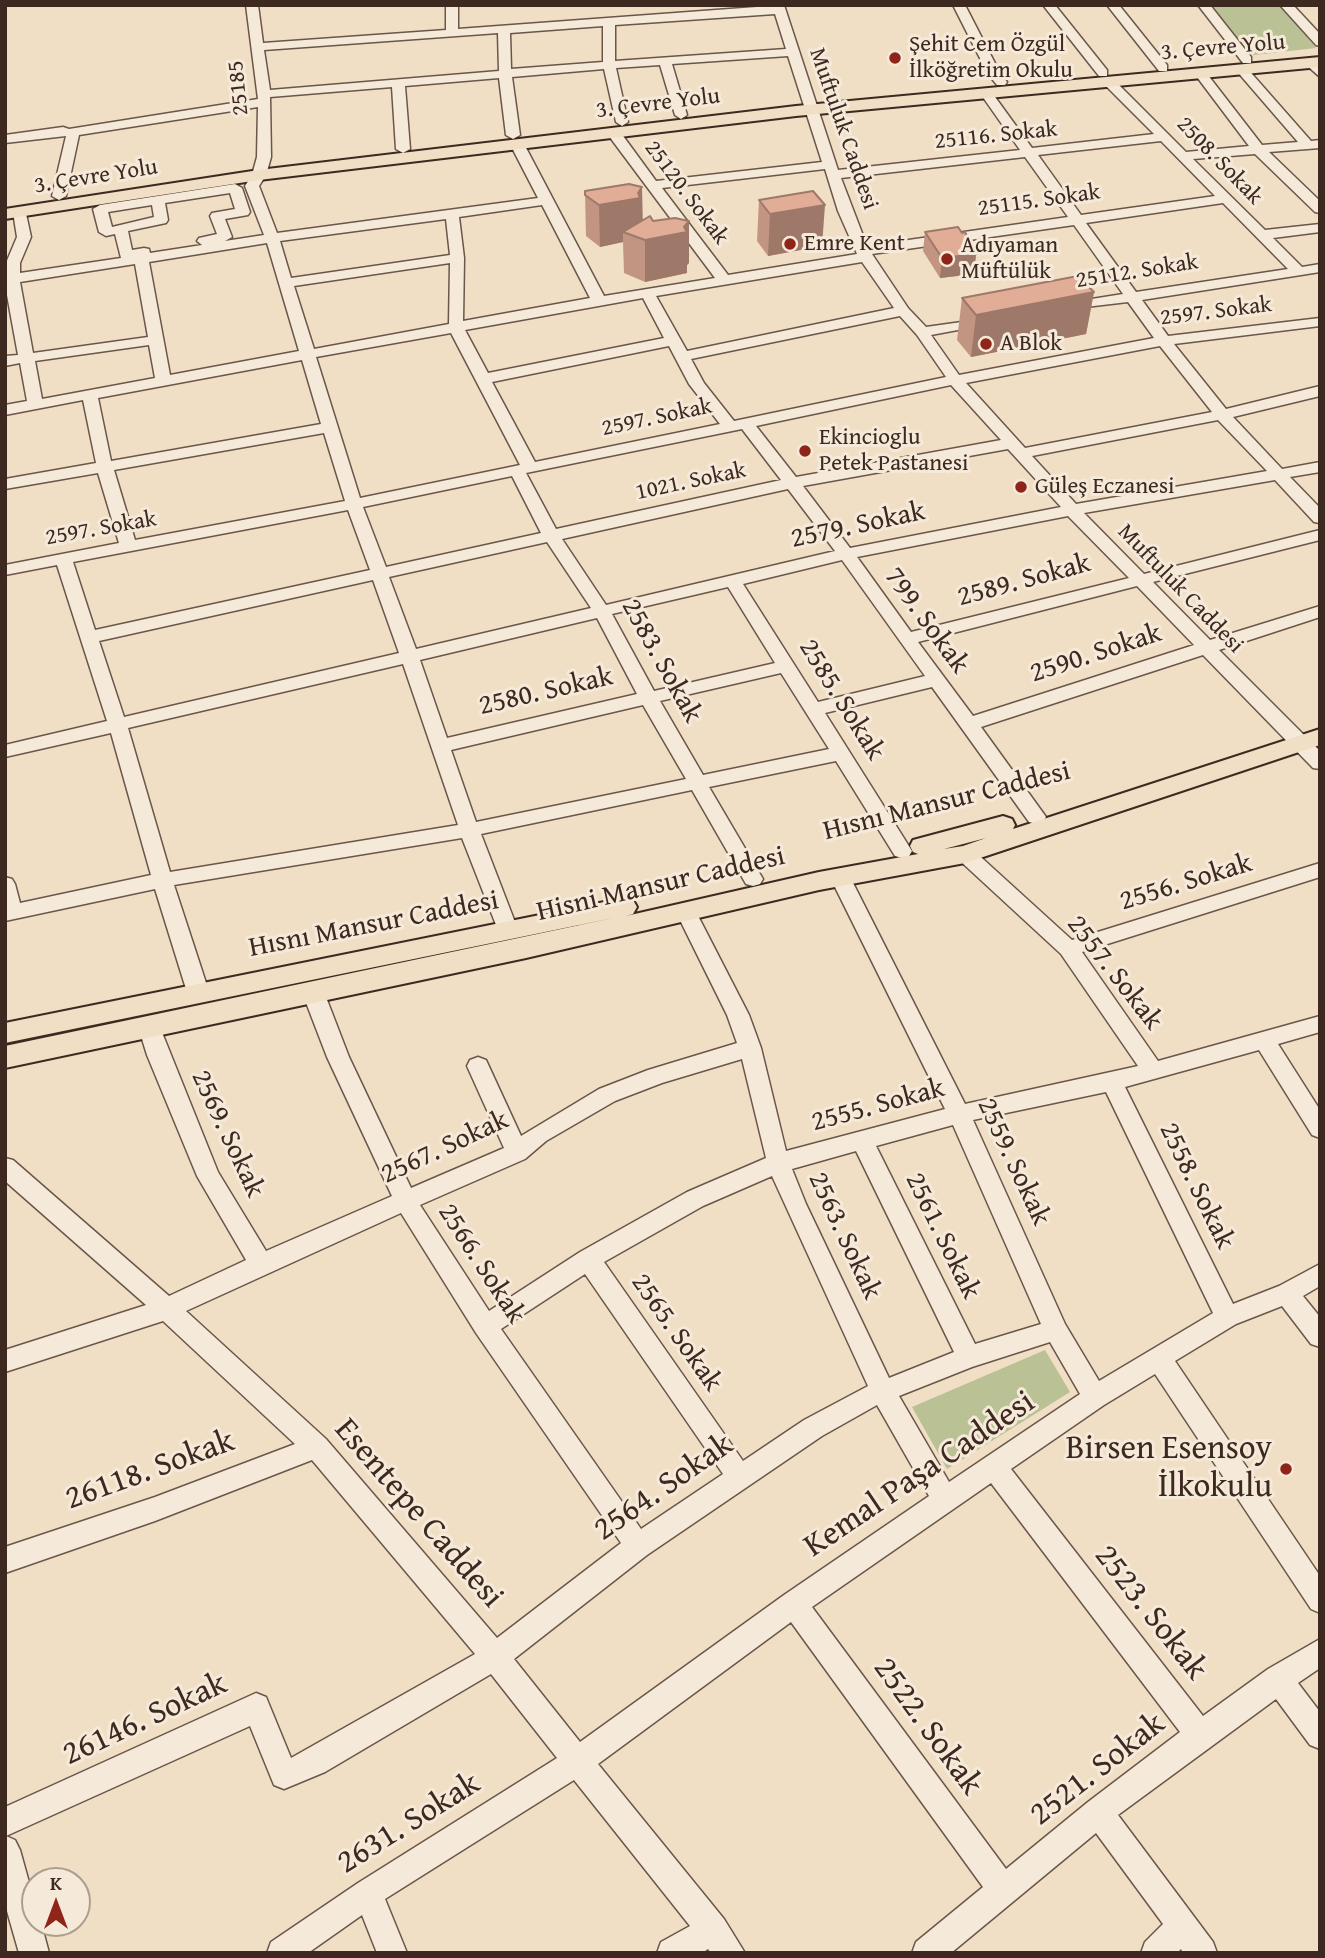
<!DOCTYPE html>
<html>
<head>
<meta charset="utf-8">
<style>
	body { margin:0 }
	#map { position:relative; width:1325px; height:1958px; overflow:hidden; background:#f0dec5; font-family:"Gentium Book Plus",serif }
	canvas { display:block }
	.frame { position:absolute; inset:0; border:7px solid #3e2921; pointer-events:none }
	.north { position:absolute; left:21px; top:1867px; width:70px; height:70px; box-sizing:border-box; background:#f5ead9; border:2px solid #ac9d8f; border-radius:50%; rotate:0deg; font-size:19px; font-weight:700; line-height:28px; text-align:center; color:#3e2921 }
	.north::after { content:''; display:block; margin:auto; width:24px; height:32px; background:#8f2418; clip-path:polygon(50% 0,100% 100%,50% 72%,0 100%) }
</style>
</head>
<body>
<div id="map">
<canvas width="1325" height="1958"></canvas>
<div class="frame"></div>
<div class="north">K</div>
</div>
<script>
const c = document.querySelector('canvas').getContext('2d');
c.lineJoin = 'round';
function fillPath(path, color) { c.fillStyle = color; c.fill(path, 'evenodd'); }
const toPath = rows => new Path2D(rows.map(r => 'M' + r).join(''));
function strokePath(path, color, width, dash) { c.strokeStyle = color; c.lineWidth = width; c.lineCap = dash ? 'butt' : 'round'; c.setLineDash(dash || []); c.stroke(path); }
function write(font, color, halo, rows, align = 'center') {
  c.font = font + ' "Gentium Book Plus",serif'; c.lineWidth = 6; c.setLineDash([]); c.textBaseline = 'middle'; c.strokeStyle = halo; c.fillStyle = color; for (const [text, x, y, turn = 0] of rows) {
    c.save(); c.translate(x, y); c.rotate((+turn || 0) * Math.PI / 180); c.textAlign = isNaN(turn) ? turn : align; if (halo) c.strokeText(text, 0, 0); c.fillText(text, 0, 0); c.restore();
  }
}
const green = toPath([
	[1208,5,1280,5,1316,48,1254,55,1247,52],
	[1045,1350,1070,1392,947,1469,912,1407]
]);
const minor = toPath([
	[246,5,258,5,263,43,446,30,446,5,458,5,458,29,784,5,838,170,1020,150,980,93,986,89,990,90,1032,148,1154,134,1105,85,1103,82,1109,78,1113,79,1186,152,1249,146,1194,73,1200,69,1204,70,1262,145,1298,142,1235,69,1237,66,1245,66,1311,141,1320,140,1320,148,1269,152,1320,201,1320,213,1315,212,1255,154,1193,159,1265,230,1320,224,1320,232,1273,238,1302,267,1320,264,1320,272,1142,300,1168,336,1320,318,1320,326,1174,344,1226,409,1320,386,1320,396,1233,417,1282,469,1320,462,1320,472,1290,477,1320,508,1320,523,1314,522,1275,480,1084,513,1144,574,1320,530,1320,540,1153,582,1210,640,1320,606,1320,617,1219,650,1320,751,1320,769,1313,768,1203,655,981,727,1046,817,1043,822,1036,824,1029,822,932,687,825,713,912,851,909,856,902,858,895,856,836,761,709,787,763,879,760,884,753,886,746,884,692,790,481,834,518,930,515,935,508,938,501,935,498,930,462,838,174,885,209,992,205,998,198,1000,191,998,187,992,155,889,5,921,5,877,12,879,15,884,20,903,151,875,111,733,5,757,5,745,107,721,57,565,5,575,5,565,119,543,98,473,5,489,5,479,96,463,83,400,5,415,5,405,27,401,20,363,5,366,5,356,18,355,5,284,6,263,17,237,13,212,15,209,25,209,31,237,20,263,20,273,121,258,115,234,106,236,99,232,93,209,100,205,235,184,242,188,250,212,248,215,225,219,232,237,225,241,264,235,245,186,252,175,257,157,258,107,79,135,66,196,59,200,52,196,66,136,5,143,5,135,63,127,69,129,258,99,246,5],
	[775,14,786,49,615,61,615,25,775,14],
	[603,26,603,62,511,69,510,33,603,26],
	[498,33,499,71,270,90,264,50,498,33],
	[788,56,822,162,656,181,618,129,608,129,606,132,715,278,604,296,524,144,517,140,510,144,538,198,277,233,259,186,266,175,271,157,270,97,392,87,396,149,403,153,410,149,405,86,499,78,506,135,513,139,520,135,512,77,604,69,616,122,622,126,628,122,616,68,660,65,675,115,681,119,687,115,672,64,788,56],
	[1161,141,1215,196,1081,215,1038,155,1161,141],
	[1025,157,1068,217,867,246,841,178,1025,157],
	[825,169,838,211,857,254,728,275,662,188,825,169],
	[230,193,235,209,212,213,210,216,217,234,199,238,197,241,202,245,150,253,149,249,144,248,132,250,128,231,166,223,168,220,165,203,230,193],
	[1223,203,1288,269,1136,292,1086,223,1223,203],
	[152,205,154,217,112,227,108,212,152,205],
	[542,205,590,298,463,321,464,258,459,217,542,205],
	[446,219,450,255,291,278,280,241,446,219],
	[1074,225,1123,294,1060,304,1058,307,1060,310,1128,302,1154,338,959,375,931,335,990,324,992,321,990,318,926,327,908,308,872,254,1074,225],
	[267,243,299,351,170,375,149,262,267,243],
	[862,262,894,308,687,351,656,296,862,262],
	[450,263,449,324,314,349,294,286,450,263],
	[135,264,148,337,33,353,20,282,135,264],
	[643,298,664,338,488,373,465,330,643,298],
	[900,316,917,335,946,377,734,421,704,383,691,359,900,316],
	[451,333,520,465,360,498,316,357,451,333],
	[149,345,155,378,42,399,35,361,149,345],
	[669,346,689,384,720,424,535,462,492,382,669,346],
	[1160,346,1212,412,1025,448,966,383,1160,346],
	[302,360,321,424,111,461,98,398,302,360],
	[951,385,1001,440,796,477,756,426,951,385],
	[1218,420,1267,471,1076,504,1032,456,1218,420],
	[742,429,781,480,556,529,526,473,742,429],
	[324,433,345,501,135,540,114,470,324,433],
	[1008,449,1061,507,850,548,803,486,1008,449],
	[512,476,541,533,386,567,363,507,512,476],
	[788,489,835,551,606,605,562,539,788,489],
	[348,510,370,570,95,630,73,562,348,510],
	[1068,516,1129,578,911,632,857,557,1068,516],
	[547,542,591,608,416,649,389,577,547,542],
	[842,560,925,676,818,702,743,584,842,560],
	[373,580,399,653,124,717,99,641,373,580],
	[1137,586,1194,645,973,716,918,642,1137,586],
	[728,587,775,663,654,691,612,614,728,587],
	[597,618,637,694,447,738,420,660,597,618],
	[403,664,458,825,170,872,128,728,403,664],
	[781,673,829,749,703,775,660,701,781,673],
	[643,705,686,779,476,822,451,750,643,705],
	[953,5,965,5,1000,73,1007,82,1005,85,997,85,988,74,953,5],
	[1043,5,1055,5,1107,70,1107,76,1099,76,1043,5],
	[1107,5,1119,5,1167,65,1167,71,1159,71,1107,5],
	[1198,5,1210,5,1251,57,1251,63,1243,63,1198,5],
	[1280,5,1293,5,1320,34,1320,46,1316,45,1280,5],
	[1310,59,1320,66,1320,77,1304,63,1310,59],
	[965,847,972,849,1072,940,1320,863,1320,877,1082,952,1158,1061,1320,1016,1320,1032,1278,1044,1320,1110,1320,1138,1312,1135,1259,1050,1125,1087,1233,1304,1279,1286,1320,1264,1320,1286,1303,1296,1320,1317,1320,1347,1311,1344,1282,1306,1236,1324,1175,1361,1320,1576,1320,1613,1311,1609,1155,1374,1104,1405,1011,1469,1203,1716,1268,1669,1320,1639,1320,1668,1298,1683,1320,1712,1320,1749,1310,1745,1276,1699,1118,1815,1213,1942,1217,1953,1183,1953,1181,1949,1177,1953,1141,1953,1145,1942,1163,1924,1096,1833,951,1953,912,1953,916,1942,983,1887,791,1622,598,1764,724,1919,745,1953,711,1953,708,1949,702,1953,657,1953,661,1942,690,1926,574,1780,385,1899,407,1953,377,1953,362,1915,308,1953,267,1953,271,1942,358,1883,557,1758,491,1674,325,1772,284,1789,274,1785,250,1726,6,1836,15,1840,20,1850,35,1904,35,1923,41,1923,49,1953,19,1953,5,1904,5,1807,256,1693,266,1697,291,1758,475,1654,312,1460,155,1521,5,1573,5,1547,155,1497,295,1444,163,1321,5,1372,5,1350,146,1305,5,1181,5,1158,13,1160,169,1296,246,1260,197,1176,147,1055,138,1026,141,1020,149,1018,157,1020,218,1172,266,1251,392,1196,327,1057,302,992,306,986,313,984,320,986,324,992,349,1057,411,1188,504,1148,467,1066,470,1060,478,1057,486,1060,521,1136,599,1089,648,1070,737,1043,727,1015,675,910,678,905,685,903,692,905,695,910,749,1015,761,1048,786,1151,945,1109,830,877,833,872,840,870,847,872,850,877,965,1104,1138,1066,1061,954,958,859,955,854,958,849,965,847],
	[742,1059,766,1158,687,1192,580,1252,489,1311,420,1205,525,1159,546,1141,615,1101,662,1083,742,1059],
	[1106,1092,1213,1313,1099,1381,1065,1324,973,1120,1106,1092],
	[953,1125,1041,1324,975,1344,876,1146,953,1125],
	[856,1151,954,1352,889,1378,806,1204,792,1169,856,1151],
	[772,1176,868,1386,804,1420,743,1461,604,1262,703,1206,772,1176],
	[401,1213,476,1333,621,1543,497,1638,326,1439,186,1311,401,1213],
	[585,1274,723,1474,641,1529,501,1329,585,1274],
	[1050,1342,1080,1394,949,1482,899,1396,972,1367,1050,1342],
	[877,1405,929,1496,784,1595,580,1742,514,1659,647,1555,822,1436,877,1405],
	[991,1483,1180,1732,1088,1802,1006,1869,812,1607,991,1483]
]);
const major = toPath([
	[1320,57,1320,67,796,116,259,180,5,219,5,209,259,170,796,106,1320,57],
	[1320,729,1320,745,965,863,819,890,526,958,5,1068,5,1046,618,917,5,1043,5,1023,624,898,633,900,637,907,633,914,626,916,819,872,918,854,913,852,910,846,913,840,1003,816,1012,819,1015,825,1013,829,1320,729],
	[986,838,963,846,944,849,986,838]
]);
const wall = toPath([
	[848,5,871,5,870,7,849,7],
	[585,191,643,220,689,221,689,263,687,265,687,273,645,282,624,273,623,242,600,247,586,236],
	[759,200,822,246,768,256,757,241],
	[925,232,976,254,974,274,940,278,923,251],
	[1094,292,1086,334,971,357,957,340,962,298]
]);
const shadedWall = toPath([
	[642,187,643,229,623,232,623,242,600,247,599,205,638,193],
	[825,205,822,246,768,256,770,214],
	[689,221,689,263,687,265,687,273,645,282,645,240,684,227],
	[976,254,974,274,940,278,942,258],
	[1094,292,1086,334,971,357,976,315]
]);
const building = toPath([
	[629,184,642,187,638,193,640,198,599,205,585,195,585,191,629,184],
	[813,191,825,205,770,214,759,200,813,191],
	[650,216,653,221,675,218,689,221,684,227,687,232,645,240,623,232,650,216],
	[958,227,962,233,965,232,976,254,942,258,925,232,958,227],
	[1078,276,1094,292,976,315,962,298,1078,276]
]);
const markers = [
	[895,58,7,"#8f2418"],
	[790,244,7,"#8f2418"],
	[947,259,7,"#8f2418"],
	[986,344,7,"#8f2418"],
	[805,451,7,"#8f2418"],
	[1021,487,7,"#8f2418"],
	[1286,1469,7,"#8f2418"]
];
const farPoinames = [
	["Şehit Cem Özgül",909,45],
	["İlköğretim Okulu",909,71],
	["Emre Kent",804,244],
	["Adıyaman",961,246],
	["Müftülük",961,272],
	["A Blok",1000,344],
	["Ekincioglu",819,438],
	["Petek Pastanesi",819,464],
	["Güleş Eczanesi",1035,487]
];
const farStreetnames = [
	["3. Çevre Yolu",1223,48,-5],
	["25185",239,88,-96],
	["3. Çevre Yolu",658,104,-7],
	["Muftuluk Caddesi",843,129,71],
	["25116. Sokak",996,136,-6],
	["2508. Sokak",1219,161,46],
	["3. Çevre Yolu",96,177,-9],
	["25120. Sokak",686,193,53],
	["25115. Sokak",1039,201,-8],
	["25112. Sokak",1137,272,-9],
	["2597. Sokak",1216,312,-7],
	["2597. Sokak",657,418,-12],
	["1021. Sokak",691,482,-12],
	["2597. Sokak",101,529,-10],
	["Muftuluk Caddesi",1180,589,46]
];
const streetNames = [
	["2579. Sokak",858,526,-12],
	["2589. Sokak",1024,581,-15],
	["799. Sokak",926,621,54],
	["2590. Sokak",1096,654,-18],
	["2583. Sokak",661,661,61],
	["2580. Sokak",546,692,-13],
	["2585. Sokak",841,700,58],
	["Hısnı Mansur Caddesi",947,802,-14],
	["2556. Sokak",1186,883,-17],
	["Hisni Mansur Caddesi",661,885,-13],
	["Hısnı Mansur Caddesi",374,925,-11],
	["2557. Sokak",1114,973,52],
	["2555. Sokak",878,1106,-15],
	["2569. Sokak",227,1134,65],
	["2567. Sokak",445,1148,-25],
	["2559. Sokak",1013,1162,65],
	["2558. Sokak",1196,1186,64],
	["2563. Sokak",844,1236,65],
	["2561. Sokak",942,1236,64],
	["2566. Sokak",481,1264,57],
	["2565. Sokak",676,1333,55]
];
const nearPoinames = [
	["Birsen Esensoy",1272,1450],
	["İlkokulu",1272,1488]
];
const nearStreetnames = [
	["26118. Sokak",150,1471,-20],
	["Kemal Paşa Caddesi",920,1475,-34],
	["2564. Sokak",664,1488,-35],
	["Esentepe Caddesi",418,1514,49],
	["2523. Sokak",1150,1613,52],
	["26146. Sokak",145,1720,-25],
	["2522. Sokak",927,1727,54],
	["2521. Sokak",1098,1770,-38],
	["2631. Sokak",409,1824,-32]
];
fillPath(green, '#bac194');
strokePath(minor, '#6a564a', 3);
strokePath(major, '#3e2921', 4);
fillPath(minor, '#f5ead9');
fillPath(major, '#f0dec5');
fillPath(wall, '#c29582');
fillPath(shadedWall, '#9e796a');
fillPath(building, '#e2ad97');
strokePath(building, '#9e796a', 2);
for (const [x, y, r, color] of markers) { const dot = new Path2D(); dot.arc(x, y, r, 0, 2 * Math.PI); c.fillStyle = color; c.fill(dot); strokePath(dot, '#f5ead9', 2.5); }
write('23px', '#3e2921', '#f5ead9', farPoinames, 'left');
write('23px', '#3e2921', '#f5ead9', farStreetnames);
write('28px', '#3e2921', '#f5ead9', streetNames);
write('33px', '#3e2921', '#f5ead9', nearPoinames, 'right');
write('33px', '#3e2921', '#f5ead9', nearStreetnames);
</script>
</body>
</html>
